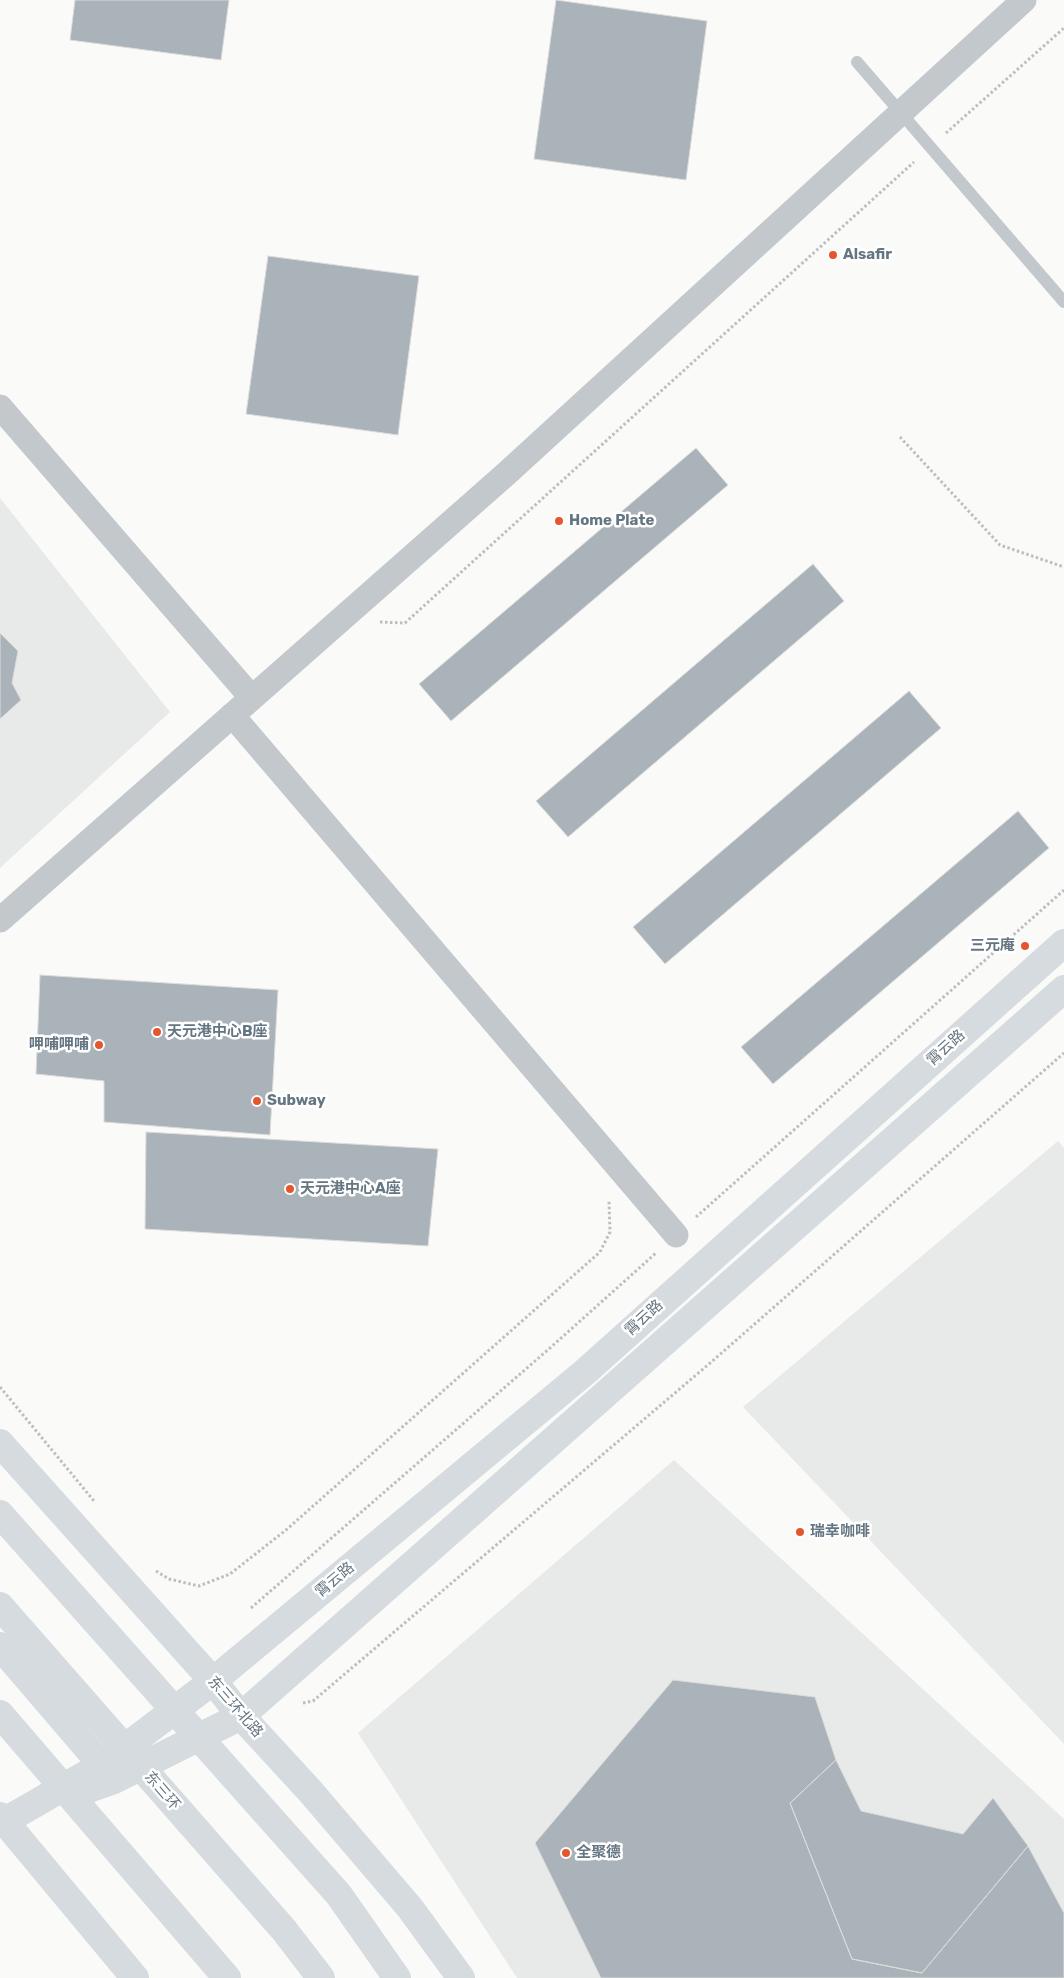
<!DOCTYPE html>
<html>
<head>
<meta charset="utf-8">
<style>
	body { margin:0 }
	canvas { display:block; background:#fafaf8 }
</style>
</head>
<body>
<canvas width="1064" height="1978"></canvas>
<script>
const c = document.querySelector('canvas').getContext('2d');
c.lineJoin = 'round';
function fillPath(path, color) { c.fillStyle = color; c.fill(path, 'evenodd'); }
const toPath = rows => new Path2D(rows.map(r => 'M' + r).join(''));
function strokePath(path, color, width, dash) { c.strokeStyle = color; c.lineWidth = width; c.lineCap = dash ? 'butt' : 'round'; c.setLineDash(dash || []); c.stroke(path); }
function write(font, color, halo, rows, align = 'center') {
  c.font = font + ' Rubik,"Noto Sans SC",sans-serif'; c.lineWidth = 5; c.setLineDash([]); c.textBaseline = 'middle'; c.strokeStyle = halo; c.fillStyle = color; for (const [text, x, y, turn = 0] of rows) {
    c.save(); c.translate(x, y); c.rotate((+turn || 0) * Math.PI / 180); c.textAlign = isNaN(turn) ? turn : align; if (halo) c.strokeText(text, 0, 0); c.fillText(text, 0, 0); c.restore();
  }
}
const built = toPath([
	[0,498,170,712,0,868],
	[1058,1141,1064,1148,1064,1744,743,1407],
	[674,1460,1064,1819,1064,1978,517,1978,358,1733]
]);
const building = toPath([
	[75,0,229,0,221,60,70,40,75,0],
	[556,0,707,21,686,180,534,159,556,0],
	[268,256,419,276,398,435,246,414,268,256],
	[696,448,728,485,451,721,419,684,696,448],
	[813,564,844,601,568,837,536,801,813,564],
	[0,633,18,651,12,683,21,700,0,719,0,633],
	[909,691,941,728,665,964,633,927,909,691],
	[1018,811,1049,848,773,1084,741,1047,1018,811],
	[40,975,278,990,270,1135,104,1122,104,1081,36,1074,40,975],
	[146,1132,438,1149,428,1246,145,1229,146,1132],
	[673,1680,815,1697,836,1760,790,1803,852,1959,922,1973,1028,1846,1064,1913,1064,1978,601,1978,535,1843,673,1680],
	[836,1760,861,1811,963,1834,993,1798,1028,1846,922,1973,852,1959,790,1803,836,1760]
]);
const path = toPath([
	[946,133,1064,28],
	[900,437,1000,545,1064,567],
	[380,622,405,623,914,162],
	[696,1217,1064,890],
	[0,1387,94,1501],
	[156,1571,169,1579,199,1586,230,1574,286,1530,600,1252,610,1232,609,1201],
	[251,1608,550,1348,656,1253],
	[303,1703,313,1701,709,1364,1064,1053]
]);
const lane = toPath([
	[857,62,1064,302]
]);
const street = toPath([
	[0,407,252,698],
	[232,715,676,1235],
	[0,920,506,474,1024,0]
]);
const secondary = toPath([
	[0,1443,213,1681,241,1716,310,1791,410,1908,461,1978],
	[0,1646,113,1778],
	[80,1792,114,1780,241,1716,1064,989],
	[0,1816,135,1978],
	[0,1824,102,1765,213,1681,585,1372,1064,943]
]);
const highway = toPath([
	[0,1514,339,1895,397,1978],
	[0,1606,284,1930,321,1978],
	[0,1714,227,1978]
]);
const markers = [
	[833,255,5,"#e4572e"],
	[559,521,5,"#e4572e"],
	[1025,946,5,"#e4572e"],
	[157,1032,5,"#e4572e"],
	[99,1045,5,"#e4572e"],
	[257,1101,5,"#e4572e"],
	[290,1189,5,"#e4572e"],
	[800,1532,5,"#e4572e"],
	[566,1853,5,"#e4572e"]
];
const poiNames = [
	["Alsafir",843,255],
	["Home Plate",569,521],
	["三元庵",1015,946,"right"],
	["天元港中心B座",167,1032],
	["呷哺呷哺",89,1045,"right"],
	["Subway",267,1101],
	["天元港中心A座",300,1189],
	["瑞幸咖啡",810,1532],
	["全聚德",576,1853]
];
const streetNames = [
	["霄云路",946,1048,-42],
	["霄云路",644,1318,-42],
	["霄云路",335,1580,-40],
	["东三环北路",235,1707,49],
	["东三环",162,1791,49]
];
fillPath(built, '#e8e9e9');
fillPath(building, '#aab3b9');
strokePath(building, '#dcdcda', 1);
strokePath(path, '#bbbfc2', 3, [2.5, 2.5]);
strokePath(lane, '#c3c8cc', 12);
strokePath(street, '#c3c8cc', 25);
strokePath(secondary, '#d6dbdf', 28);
strokePath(highway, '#d6dbdf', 28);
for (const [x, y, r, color] of markers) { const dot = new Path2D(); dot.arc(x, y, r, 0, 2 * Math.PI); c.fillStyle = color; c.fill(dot); strokePath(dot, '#fff', 2); }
write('bold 15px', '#657683', '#fff', poiNames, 'left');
write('15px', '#657683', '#fff', streetNames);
</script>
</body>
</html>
